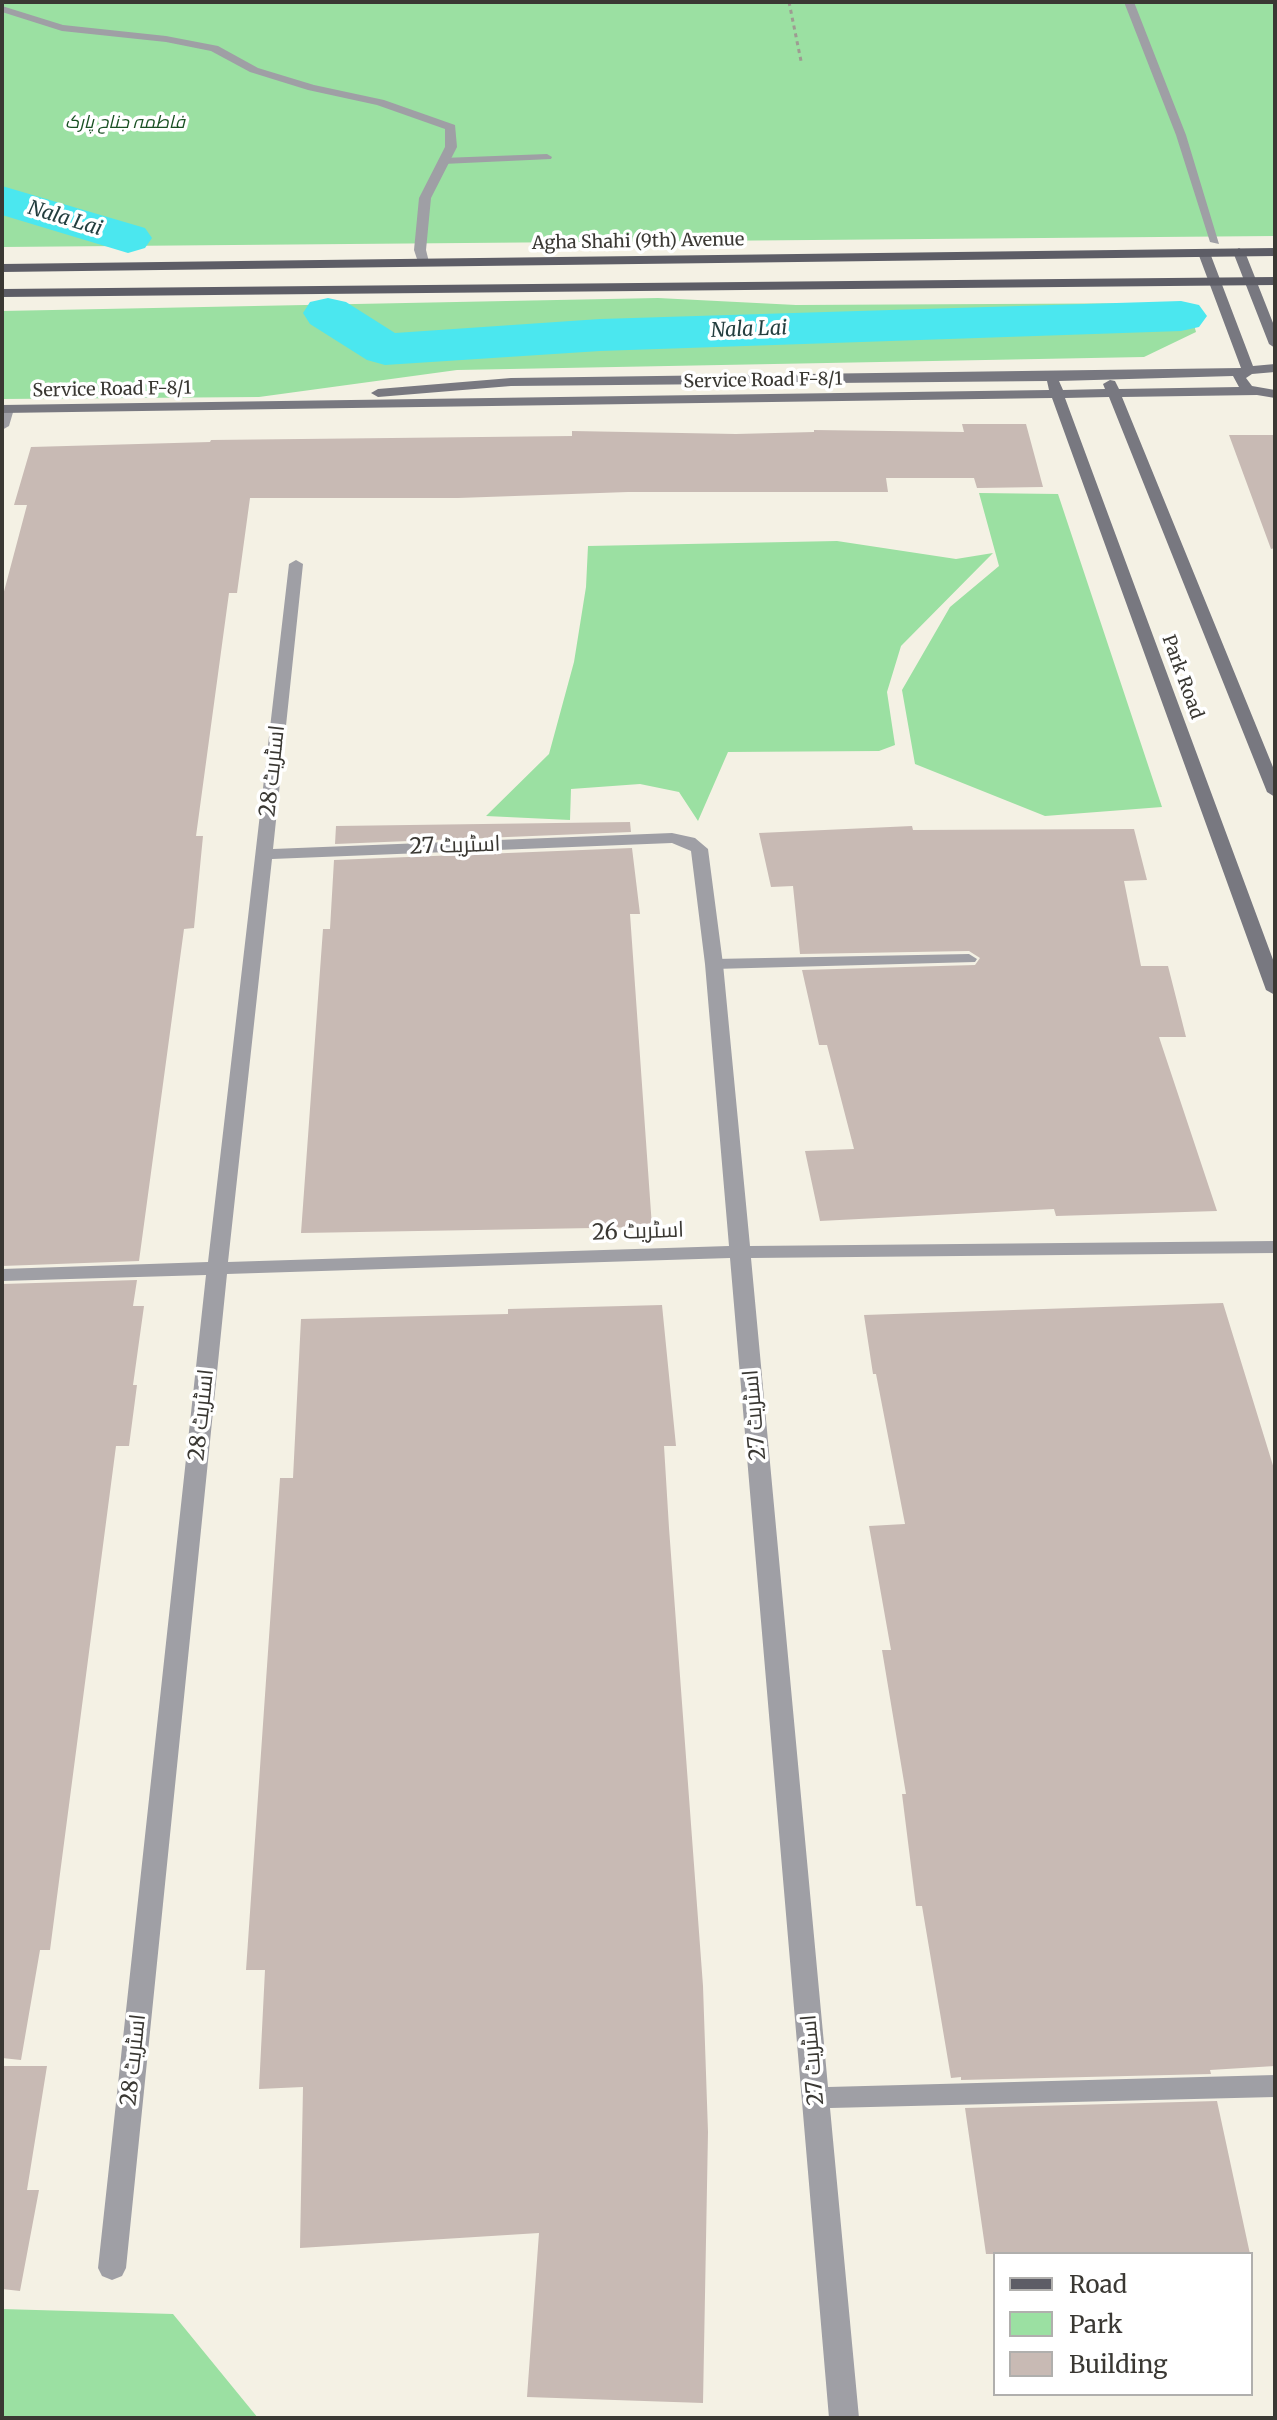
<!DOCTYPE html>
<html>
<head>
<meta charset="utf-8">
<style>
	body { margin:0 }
	#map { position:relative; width:1277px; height:2420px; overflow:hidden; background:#f4f1e4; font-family:Merriweather,serif }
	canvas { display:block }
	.frame { position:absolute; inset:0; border:4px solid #3a3833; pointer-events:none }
	.legend { position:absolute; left:993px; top:2252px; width:260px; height:144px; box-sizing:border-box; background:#fff; border:2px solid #b0afad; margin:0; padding:10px 14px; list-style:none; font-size:24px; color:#3a3833 }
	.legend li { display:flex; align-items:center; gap:16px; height:40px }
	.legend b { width:40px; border:2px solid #b0afad }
</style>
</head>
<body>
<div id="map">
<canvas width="1277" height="2420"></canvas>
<div class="frame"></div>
<ul class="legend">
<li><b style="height:10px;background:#5d5d66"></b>Road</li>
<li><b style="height:22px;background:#9be0a2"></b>Park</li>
<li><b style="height:22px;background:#c8bab4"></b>Building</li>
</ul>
</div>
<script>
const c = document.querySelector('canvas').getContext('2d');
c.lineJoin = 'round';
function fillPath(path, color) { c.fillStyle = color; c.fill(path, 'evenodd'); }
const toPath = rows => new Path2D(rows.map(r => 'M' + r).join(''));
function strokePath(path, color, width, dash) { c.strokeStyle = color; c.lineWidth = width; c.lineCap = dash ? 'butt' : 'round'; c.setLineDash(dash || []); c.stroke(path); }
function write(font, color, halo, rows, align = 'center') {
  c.font = font + ' Merriweather,Cairo,serif'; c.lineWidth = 7; c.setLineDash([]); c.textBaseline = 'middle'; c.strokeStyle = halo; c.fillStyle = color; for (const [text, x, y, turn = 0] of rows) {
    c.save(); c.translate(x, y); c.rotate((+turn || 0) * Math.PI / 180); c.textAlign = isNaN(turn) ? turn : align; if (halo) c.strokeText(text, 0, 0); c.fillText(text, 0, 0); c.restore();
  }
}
const green = toPath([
	[2,2,1275,2,1275,236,2,247],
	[658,298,796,305,1188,303,1196,332,1144,357,457,370,259,397,2,399,2,311],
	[979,493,1058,494,1162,807,1045,816,915,764,902,690,950,607,999,566],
	[837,541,956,559,993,553,901,646,887,692,895,745,879,751,728,752,698,821,679,792,640,784,571,789,570,820,486,816,549,754,574,662,586,587,588,546],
	[2,2309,173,2314,258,2418,2,2418]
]);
const river = toPath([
	[2,186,145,228,152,238,145,248,128,253,2,215,2,186],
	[328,298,346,302,395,333,600,319,1181,301,1199,305,1207,316,1199,327,1181,331,600,351,385,365,367,360,310,324,303,313,310,302,328,298]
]);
const building = toPath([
	[962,424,1026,424,1043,487,977,488,974,478,886,478,888,492,628,492,458,498,250,498,237,593,229,593,196,836,203,836,194,928,184,929,139,1261,2,1266,2,599,27,505,14,505,31,447,210,442,211,440,572,436,572,431,736,434,814,432,814,430,964,432],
	[1229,435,1275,435,1275,548,1271,549],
	[630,822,631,832,335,844,336,826],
	[912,826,913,830,1134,829,1147,880,1124,881,1141,966,1168,966,1186,1037,1159,1037,1217,1211,1056,1216,1054,1209,820,1221,805,1151,854,1149,827,1045,819,1045,802,970,975,965,980,958,969,951,800,954,793,886,771,887,759,833],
	[632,848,640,914,630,914,652,1227,301,1233,323,929,330,929,334,860],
	[137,1280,133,1306,144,1306,133,1385,137,1385,129,1446,116,1446,50,1950,40,1950,21,2060,2,2058,2,1284],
	[1223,1303,1275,1472,1275,2066,1210,2070,1211,2074,961,2080,961,2077,951,2078,922,1906,916,1906,902,1794,906,1794,882,1650,891,1650,869,1526,905,1524,876,1374,873,1374,864,1315],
	[662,1305,676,1446,664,1446,669,1528,703,1986,708,2132,703,2403,527,2397,539,2233,300,2248,303,2087,259,2089,265,1970,246,1970,280,1478,293,1478,301,1319,508,1314,508,1309],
	[2,2066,47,2066,27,2190,39,2190,20,2291,2,2289],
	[1217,2101,1250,2254,986,2254,965,2108]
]);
const path = toPath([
	[789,2,801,61]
]);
const lane = toPath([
	[1124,2,1134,2,1186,135,1219,244,1210,242,1176,135,1124,2],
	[547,154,552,157,551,159,443,164,438,161,443,158,547,154],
	[969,954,977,959,975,962,714,969,706,964,714,959,969,954]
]);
const street = toPath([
	[2,6,63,25,166,36,218,46,258,68,314,85,384,100,455,125,457,147,431,198,426,250,429,262,419,265,414,250,419,198,445,147,445,129,377,105,308,90,250,72,211,51,166,42,62,31,2,12,2,6],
	[7,405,14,409,9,426,2,430,2,406,7,405],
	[296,560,303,564,273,849,672,833,695,838,708,849,723,964,750,1246,1275,1241,1275,1253,751,1258,828,2087,1275,2075,1275,2097,830,2108,859,2418,829,2418,730,1258,227,1274,126,2268,122,2276,112,2280,102,2276,98,2268,206,1275,2,1281,2,1269,208,1262,289,564,296,560],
	[672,843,691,851,705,964,729,1246,228,1262,272,859,672,843]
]);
const secondary = toPath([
	[1239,248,1245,252,1275,328,1275,348,1269,344,1233,252,1239,248],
	[1204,249,1210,253,1253,366,1275,364,1275,372,1252,374,1246,378,1252,386,1275,390,1275,398,1257,395,1122,397,1275,772,1275,797,1267,792,1109,397,1065,398,1275,965,1275,995,1266,990,1052,398,2,413,2,405,1049,390,1047,381,511,386,378,397,371,393,378,389,511,378,1241,368,1198,253,1204,249],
	[1233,376,1239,387,1119,389,1115,381,1110,380,1103,384,1105,389,1063,390,1059,381,1233,376]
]);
const primary = toPath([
	[1275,248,1275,256,2,272,2,264,1275,248],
	[1275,277,1275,285,2,297,2,289,1275,277]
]);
const farParknames = [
	["فاطمہ جناح پارک",125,123]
];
const farStreetnames = [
	["Agha Shahi (9th) Avenue",638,242,-1],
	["Service Road F-8/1",763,381,-1],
	["Service Road F-8/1",112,390,-1],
	["Park Road",1182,677,70]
];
const farWaternames = [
	["Nala Lai",65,219,17],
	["Nala Lai",749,330,-2]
];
const streetNames = [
	["اسٹریٹ 28",273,771,-84],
	["اسٹریٹ 27",455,846,-2],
	["اسٹریٹ 26",638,1232,-2],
	["اسٹریٹ 28",202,1415,-84],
	["اسٹریٹ 27",755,1415,-95],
	["اسٹریٹ 28",134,2060,-84],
	["اسٹریٹ 27",813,2060,-95]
];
fillPath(green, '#9be0a2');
fillPath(river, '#4be7ef');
fillPath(building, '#c8bab4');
strokePath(path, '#9e9b92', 3, [4, 4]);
fillPath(lane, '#9f9fa5');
fillPath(street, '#9f9fa5');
fillPath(secondary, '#787880');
fillPath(primary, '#5d5d66');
write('italic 18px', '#195123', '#fff', farParknames);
write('18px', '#3a3833', '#fff', farStreetnames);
write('italic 20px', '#243e3f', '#fff', farWaternames);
write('22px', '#3a3833', '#fff', streetNames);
</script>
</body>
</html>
